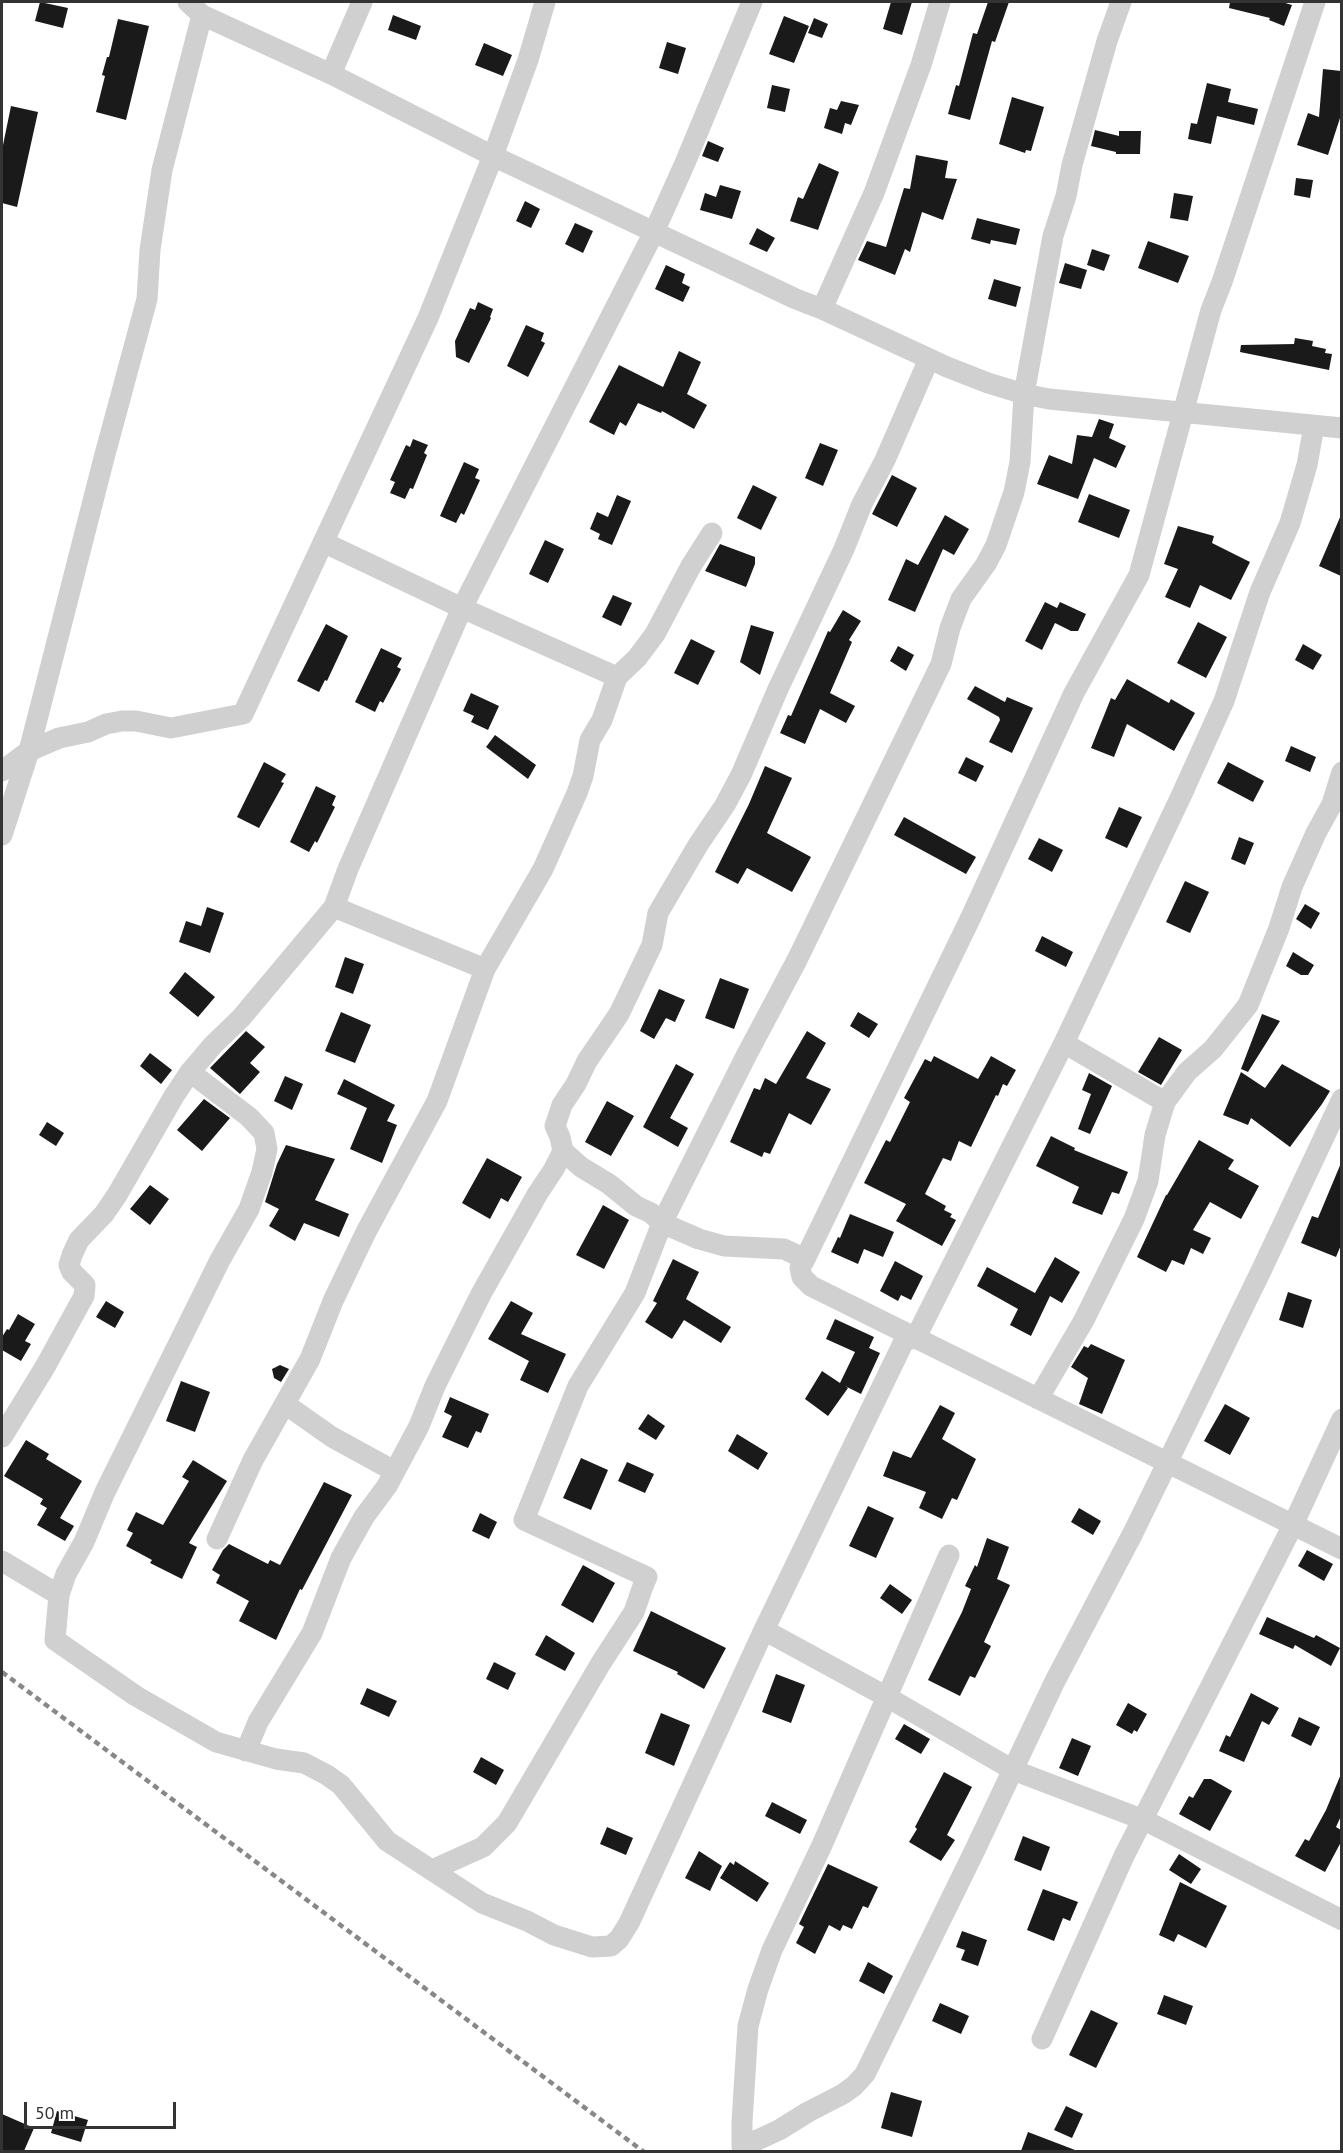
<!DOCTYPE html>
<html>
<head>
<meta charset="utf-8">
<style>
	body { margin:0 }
	#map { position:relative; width:1343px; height:2153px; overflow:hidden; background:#fff; font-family:"PT Sans",sans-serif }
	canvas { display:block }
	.frame { position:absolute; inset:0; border:3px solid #333; pointer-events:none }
	.scale { position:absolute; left:24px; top:2102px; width:152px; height:27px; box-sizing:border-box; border:3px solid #333; border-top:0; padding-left:8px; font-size:18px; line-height:21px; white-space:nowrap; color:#333; -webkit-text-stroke:4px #fff; paint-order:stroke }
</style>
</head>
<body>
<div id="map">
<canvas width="1343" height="2153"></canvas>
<div class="frame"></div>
<div class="scale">50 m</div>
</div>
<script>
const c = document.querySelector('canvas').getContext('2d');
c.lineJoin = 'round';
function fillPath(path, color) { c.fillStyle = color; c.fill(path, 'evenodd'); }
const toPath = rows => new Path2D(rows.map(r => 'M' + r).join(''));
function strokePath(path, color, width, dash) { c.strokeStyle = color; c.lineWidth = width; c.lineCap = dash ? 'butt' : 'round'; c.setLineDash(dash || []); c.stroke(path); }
const building = toPath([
	[40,2,68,8,63,28,35,21],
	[891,2,912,2,902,35,883,29],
	[988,2,1009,2,995,42,992,41,970,120,948,114,956,85,959,86,973,33,977,34],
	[1230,2,1282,2,1292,5,1284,26,1269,20,1270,18,1229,8],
	[393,15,421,26,416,40,388,30],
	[784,16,809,26,794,63,769,54],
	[814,18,828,24,822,38,808,33],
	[118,19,149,26,126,120,96,112,105,76,102,75,107,57,109,57],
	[667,42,686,48,678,74,659,68],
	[484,43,512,55,503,76,475,65],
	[1323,69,1341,71,1341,115,1328,155,1297,145,1308,113,1319,117],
	[1207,83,1231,89,1228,102,1258,109,1254,125,1217,116,1211,144,1188,139,1191,123,1197,124],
	[772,85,790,89,785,112,767,108],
	[1012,97,1044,107,1031,151,1026,150,1025,153,999,144],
	[841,101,859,105,851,125,845,123,842,134,824,128,830,108,837,110],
	[11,106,38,112,17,207,2,203,2,150],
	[1095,130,1119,136,1119,131,1141,131,1140,154,1116,154,1116,152,1091,146],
	[708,141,724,148,718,162,702,156],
	[916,155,948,161,945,178,957,179,943,220,922,212,910,252,905,249,895,275,858,260,867,241,886,247,904,188,910,189],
	[819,163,839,172,818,230,790,221,798,197,803,199],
	[1296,178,1313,180,1310,198,1294,195],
	[720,185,741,191,732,219,700,210,705,193,716,197],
	[1174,193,1193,196,1188,221,1170,218],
	[525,201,540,209,531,228,516,221],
	[977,218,1020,229,1016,245,991,240,990,244,971,239],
	[575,223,593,231,583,253,565,244],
	[757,228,775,238,767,252,749,244],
	[1148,241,1189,256,1178,283,1138,268],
	[1092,249,1110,255,1104,271,1087,265],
	[1065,263,1087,270,1081,289,1059,283],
	[666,265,685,274,682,283,690,287,683,302,655,289],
	[994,279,1021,287,1016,307,988,299],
	[478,302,493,309,490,317,491,318,469,363,456,357,455,341,470,308,475,310],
	[526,325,544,333,541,341,545,343,528,377,507,366],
	[1295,338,1313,341,1312,346,1326,349,1325,353,1332,354,1329,370,1240,352,1241,345,1294,344],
	[679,351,701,362,687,394,707,405,694,429,662,411,661,413,638,403,626,426,620,422,614,435,589,422,619,365,663,387],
	[1099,419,1114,424,1109,438,1126,446,1116,468,1094,458,1078,499,1037,484,1049,455,1072,464,1077,435,1092,437],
	[413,439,428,445,424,453,427,455,413,489,410,488,405,499,390,493,395,482,390,480,406,445,410,447],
	[820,443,838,450,823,486,805,478],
	[464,462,479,469,475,478,480,480,464,515,461,513,456,523,440,516],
	[892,475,917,488,897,527,872,514],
	[753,485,777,497,761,530,737,518],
	[1089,494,1130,510,1119,538,1078,522],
	[617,495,631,501,612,545,598,539,600,534,590,529,597,512,608,517],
	[945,515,969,529,954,555,943,549,915,612,888,600,906,559,918,565],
	[1341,515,1341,576,1319,566],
	[1178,526,1214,536,1212,543,1250,562,1231,600,1200,585,1190,608,1165,597,1178,569,1164,564],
	[545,540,564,549,548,583,529,574],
	[720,544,755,557,755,564,746,587,705,571],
	[613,595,632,603,621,626,602,617],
	[1045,602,1057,608,1060,602,1086,614,1078,631,1071,631,1055,623,1042,650,1025,641],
	[843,610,861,621,849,640,852,642,830,693,855,706,846,723,820,709,805,744,780,733,788,715,791,716,828,631,830,632],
	[1198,622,1227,637,1206,678,1177,663],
	[326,624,348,636,327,681,325,680,319,692,297,681],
	[751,625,774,632,760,675,740,662],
	[691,639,715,651,698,685,674,673],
	[1303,644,1322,655,1313,670,1295,660],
	[898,646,914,655,906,671,890,661],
	[381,648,402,658,397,667,401,669,397,677,383,703,380,701,375,712,355,702],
	[1127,679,1169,703,1171,699,1195,713,1174,751,1127,724,1114,757,1091,748,1111,698,1115,700],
	[975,686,1005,702,1007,697,1033,708,1012,753,989,742,1000,720,999,717,967,699],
	[471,693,499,706,488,730,471,722,474,716,463,711],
	[495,735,536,765,528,779,486,747],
	[1291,746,1316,757,1310,772,1285,761],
	[966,757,984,766,976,782,958,773],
	[264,762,286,774,281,782,284,783,259,828,237,817],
	[1228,762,1264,781,1253,802,1217,783],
	[765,766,792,778,767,833,811,857,792,892,747,868,738,884,715,872,749,804],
	[316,786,336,796,332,805,335,807,317,843,315,841,309,852,290,842],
	[1119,807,1142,817,1127,848,1105,838],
	[904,817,976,857,966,874,894,835],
	[1239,837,1254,843,1245,865,1231,859],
	[1039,838,1063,850,1052,872,1028,859],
	[1185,881,1209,892,1190,933,1166,922],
	[1305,904,1320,913,1311,929,1296,919],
	[207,907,224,913,210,953,179,942,186,921,201,926],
	[1042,936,1073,952,1066,967,1035,951],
	[1293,952,1314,965,1308,975,1301,975,1286,966],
	[345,957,364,964,353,994,335,987],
	[185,972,215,997,198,1017,169,993],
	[720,978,749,989,734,1029,705,1018],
	[659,989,685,1000,675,1022,666,1018,654,1039,640,1031],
	[341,1012,371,1025,355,1063,325,1051],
	[858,1012,878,1024,869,1038,850,1026],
	[1262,1014,1280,1021,1248,1072,1241,1069],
	[246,1031,265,1047,250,1063,260,1072,240,1094,210,1068],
	[807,1031,826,1043,806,1078,831,1089,811,1125,789,1113,770,1154,764,1152,762,1157,730,1142,754,1088,760,1090,765,1078,776,1084],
	[1159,1037,1182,1050,1161,1085,1138,1072],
	[150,1053,172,1070,161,1084,140,1066],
	[934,1056,978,1079,991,1056,1016,1070,1007,1086,1003,1084,998,1096,996,1095,971,1147,959,1141,951,1161,943,1158,925,1194,946,1206,944,1210,952,1214,950,1217,956,1220,942,1246,896,1221,906,1204,864,1183,886,1140,890,1142,910,1102,904,1098,925,1059,931,1062],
	[676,1064,694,1074,670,1118,688,1128,678,1147,643,1127],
	[1282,1064,1330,1091,1322,1104,1290,1147,1251,1118,1248,1125,1223,1115,1241,1072,1265,1088],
	[1089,1073,1112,1086,1090,1134,1078,1129,1091,1094,1082,1090],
	[285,1076,303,1084,292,1110,274,1101],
	[344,1079,395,1105,387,1121,397,1125,382,1163,350,1149,367,1108,337,1094],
	[204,1099,230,1118,202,1151,177,1130],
	[607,1101,634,1116,611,1156,585,1142],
	[47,1122,64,1133,56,1146,39,1135],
	[1051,1136,1075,1148,1074,1150,1128,1172,1119,1194,1112,1192,1102,1215,1072,1203,1079,1187,1036,1166],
	[1199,1140,1234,1160,1228,1169,1259,1186,1241,1219,1210,1202,1193,1230,1211,1238,1203,1254,1191,1248,1184,1265,1172,1260,1166,1272,1137,1257,1166,1195,1167,1195],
	[286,1145,335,1159,315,1200,349,1214,339,1237,304,1223,295,1241,269,1226,279,1209,265,1202,277,1164],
	[487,1158,522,1177,508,1202,501,1198,490,1219,462,1203],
	[1341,1163,1341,1245,1336,1257,1301,1243,1312,1216,1318,1218],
	[150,1185,169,1199,150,1225,130,1209],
	[603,1205,629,1220,604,1269,576,1255],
	[850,1214,894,1232,883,1257,864,1249,858,1264,831,1252,838,1237,840,1238],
	[1055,1257,1080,1272,1062,1303,1050,1296,1031,1336,1010,1325,1018,1309,977,1286,987,1267,1035,1293],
	[673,1259,699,1272,686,1299,731,1327,721,1343,684,1320,672,1339,645,1322,657,1303,653,1301],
	[895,1261,923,1276,911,1300,901,1295,898,1301,880,1291],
	[1288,1292,1312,1300,1303,1328,1279,1320],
	[106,1301,124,1312,115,1328,96,1317],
	[511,1301,533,1313,521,1334,566,1354,548,1393,520,1380,529,1361,488,1339],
	[18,1314,35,1324,25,1341,31,1344,21,1361,2,1350,2,1337,7,1329,9,1330],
	[835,1319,874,1337,869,1348,880,1353,861,1394,845,1386,848,1388,828,1416,805,1399,822,1371,840,1383,855,1352,826,1339],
	[1091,1344,1125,1360,1102,1414,1079,1404,1088,1378,1071,1367,1084,1346,1088,1348],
	[280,1365,289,1369,281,1382,274,1378,272,1369],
	[181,1381,210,1392,195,1432,166,1421],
	[450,1397,489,1414,481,1433,476,1431,468,1448,442,1437,452,1416,444,1412],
	[1225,1404,1250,1418,1230,1455,1204,1441],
	[940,1405,955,1413,942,1439,976,1459,957,1500,952,1498,942,1519,919,1508,926,1492,883,1476,893,1451,911,1458],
	[648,1414,665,1426,656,1440,638,1429],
	[737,1434,768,1453,758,1470,728,1451],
	[26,1440,49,1454,46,1459,82,1481,60,1518,74,1526,65,1541,37,1525,47,1508,40,1504,43,1499,4,1476],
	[581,1458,608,1470,591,1510,563,1498],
	[193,1460,227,1481,189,1543,197,1547,182,1579,150,1563,152,1560,126,1546,133,1533,127,1530,136,1512,163,1525,189,1481,182,1477],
	[627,1462,654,1474,645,1493,618,1481],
	[324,1482,352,1495,302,1590,300,1589,276,1640,239,1621,249,1601,216,1583,220,1575,212,1570,223,1550,229,1544,268,1564,270,1560,280,1565],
	[868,1506,894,1518,876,1558,849,1546],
	[1079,1508,1101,1521,1093,1535,1071,1522],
	[480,1513,497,1522,489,1539,472,1531],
	[987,1538,1009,1547,997,1579,1010,1585,984,1642,991,1646,975,1678,970,1676,960,1696,928,1680,962,1612,971,1589,965,1586,975,1565,977,1567],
	[1307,1550,1333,1564,1324,1581,1298,1566],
	[583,1565,615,1583,593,1623,561,1605],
	[890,1584,912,1600,902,1614,880,1598],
	[651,1611,726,1648,704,1689,677,1674,678,1672,633,1651],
	[1267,1617,1314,1638,1316,1635,1340,1648,1331,1666,1295,1645,1293,1649,1259,1634],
	[546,1635,575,1653,565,1671,535,1655],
	[494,1662,516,1673,508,1690,486,1679],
	[776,1674,805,1685,791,1723,762,1712],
	[367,1688,397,1701,389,1717,360,1704],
	[1251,1693,1279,1708,1269,1725,1262,1721,1244,1762,1219,1751,1226,1735,1230,1737],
	[1128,1703,1147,1714,1137,1732,1134,1730,1132,1734,1116,1725],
	[661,1713,690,1725,674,1766,645,1753],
	[1299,1717,1320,1727,1311,1746,1291,1736],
	[904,1724,930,1739,921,1754,895,1739],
	[1072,1738,1091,1746,1078,1776,1059,1768],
	[481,1757,504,1770,496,1785,473,1772],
	[944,1772,972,1787,947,1835,955,1840,941,1861,909,1842,917,1829,915,1827],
	[1341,1774,1341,1816,1336,1827,1341,1830,1341,1842,1325,1872,1295,1856,1305,1839,1309,1841,1326,1810],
	[1204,1779,1211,1779,1232,1791,1210,1831,1179,1814,1189,1796,1193,1798],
	[772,1802,807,1820,800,1834,765,1816],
	[607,1827,633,1838,626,1855,600,1844],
	[1023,1836,1050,1847,1041,1871,1014,1860],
	[699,1851,722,1866,710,1891,685,1878],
	[1179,1854,1201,1869,1191,1884,1169,1870],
	[735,1861,769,1883,757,1902,720,1878,730,1862,734,1865],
	[828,1864,878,1887,868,1908,863,1906,852,1929,843,1925,840,1931,829,1925,815,1954,796,1943,804,1927,799,1924],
	[1180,1882,1227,1906,1206,1948,1178,1934,1174,1942,1159,1935],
	[1043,1889,1078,1902,1070,1921,1063,1918,1054,1941,1027,1930],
	[962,1931,987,1940,978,1966,961,1960,965,1950,956,1947],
	[868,1962,893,1976,884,1994,859,1981],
	[1164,1995,1193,2006,1186,2025,1157,2014],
	[940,2003,969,2016,961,2034,932,2021],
	[1091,2010,1118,2023,1096,2068,1069,2055],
	[891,2092,922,2101,912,2137,881,2128],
	[1066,2106,1083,2114,1072,2138,1054,2130],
	[57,2111,88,2120,81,2142,51,2133],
	[2,2114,34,2128,24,2151,2,2151],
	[1028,2132,1075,2150,1075,2151,1021,2151]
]);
const street = toPath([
	[188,2,202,15,331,74,493,156,796,299,822,309,947,367,988,383,1024,394,1049,399,1342,428],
	[331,74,362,2],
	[822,309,874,193,921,65,940,2],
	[323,542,462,608,617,677,637,658,655,634,691,566,712,533],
	[2,771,29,751,59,738,88,732,106,724,122,721,136,721,171,728,243,714,428,318,493,156,528,60,545,2],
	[2,835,29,751,104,458,147,299,150,250,162,170,202,15],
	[334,907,485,969],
	[1064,1043,1165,1102],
	[190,1072,249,1117,264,1133,267,1149,262,1172,249,1209,220,1260,105,1492,84,1542,66,1574,59,1595,55,1640,136,1696,216,1742,276,1759,304,1763,327,1775,341,1785,387,1841,482,1903,527,1921,554,1935,592,1947,611,1946,619,1939,629,1923,764,1630,907,1335],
	[563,1151,581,1167,609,1184,636,1206,651,1213,662,1223,699,1239,724,1246,784,1249,805,1259,971,917,1074,693,1139,575,1211,310,1222,282,1315,2],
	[805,1259,800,1268,802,1277,811,1286,1342,1549],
	[915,1339,1064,1043,1182,794,1224,701,1260,592,1290,523,1307,465,1314,426],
	[1038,1399,1084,1320,1134,1219,1148,1181,1155,1135,1165,1102,1187,1072,1213,1049,1248,1005,1279,928,1292,887,1316,833,1332,804,1342,772],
	[285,1404,332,1437,394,1471],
	[2,1437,45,1367,84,1296,85,1285,72,1272,69,1265,72,1255,79,1240,104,1214,117,1195,174,1096,190,1072,213,1045,241,1018,334,907,348,869,462,608,654,232,685,163,752,2],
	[217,1539,253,1460,310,1359,333,1301,366,1232,437,1101,485,969,543,869,577,793,583,776,590,740,602,720,617,677],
	[949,1555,822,1845,772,1950,758,1989,748,2026,742,2122,742,2147,779,2130,808,2112,843,2094,854,2086,865,2074,973,1854,1055,1681,1133,1533,1261,1271,1342,1099],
	[2,1561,59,1595],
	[764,1630,887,1697,1013,1770,1144,1820,1342,1920],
	[246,1751,258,1722,312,1633,341,1558,364,1517,387,1486,419,1426,435,1386,481,1294,538,1193,554,1169,563,1151,560,1137,555,1126,562,1105,576,1084,587,1061,619,1014,652,945,658,913,698,845,725,805,741,775,778,689,844,549,862,504,885,460,929,359],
	[432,1870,483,1847,507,1823,601,1663,634,1612,643,1586,647,1577,524,1520,578,1386,635,1293,662,1223,746,1056,797,960,941,664,950,628,961,599,986,564,996,545,1014,492,1020,462,1024,394,1053,236,1066,196,1072,165,1107,41,1121,2],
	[1042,2039,1124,1856,1293,1525,1342,1419]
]);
const rail = toPath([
	[2,1672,644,2152]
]);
fillPath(building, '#1a1a1a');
strokePath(street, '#d0d0d0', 21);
strokePath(rail, '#888', 4.5, [6, 4.5]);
</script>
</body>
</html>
